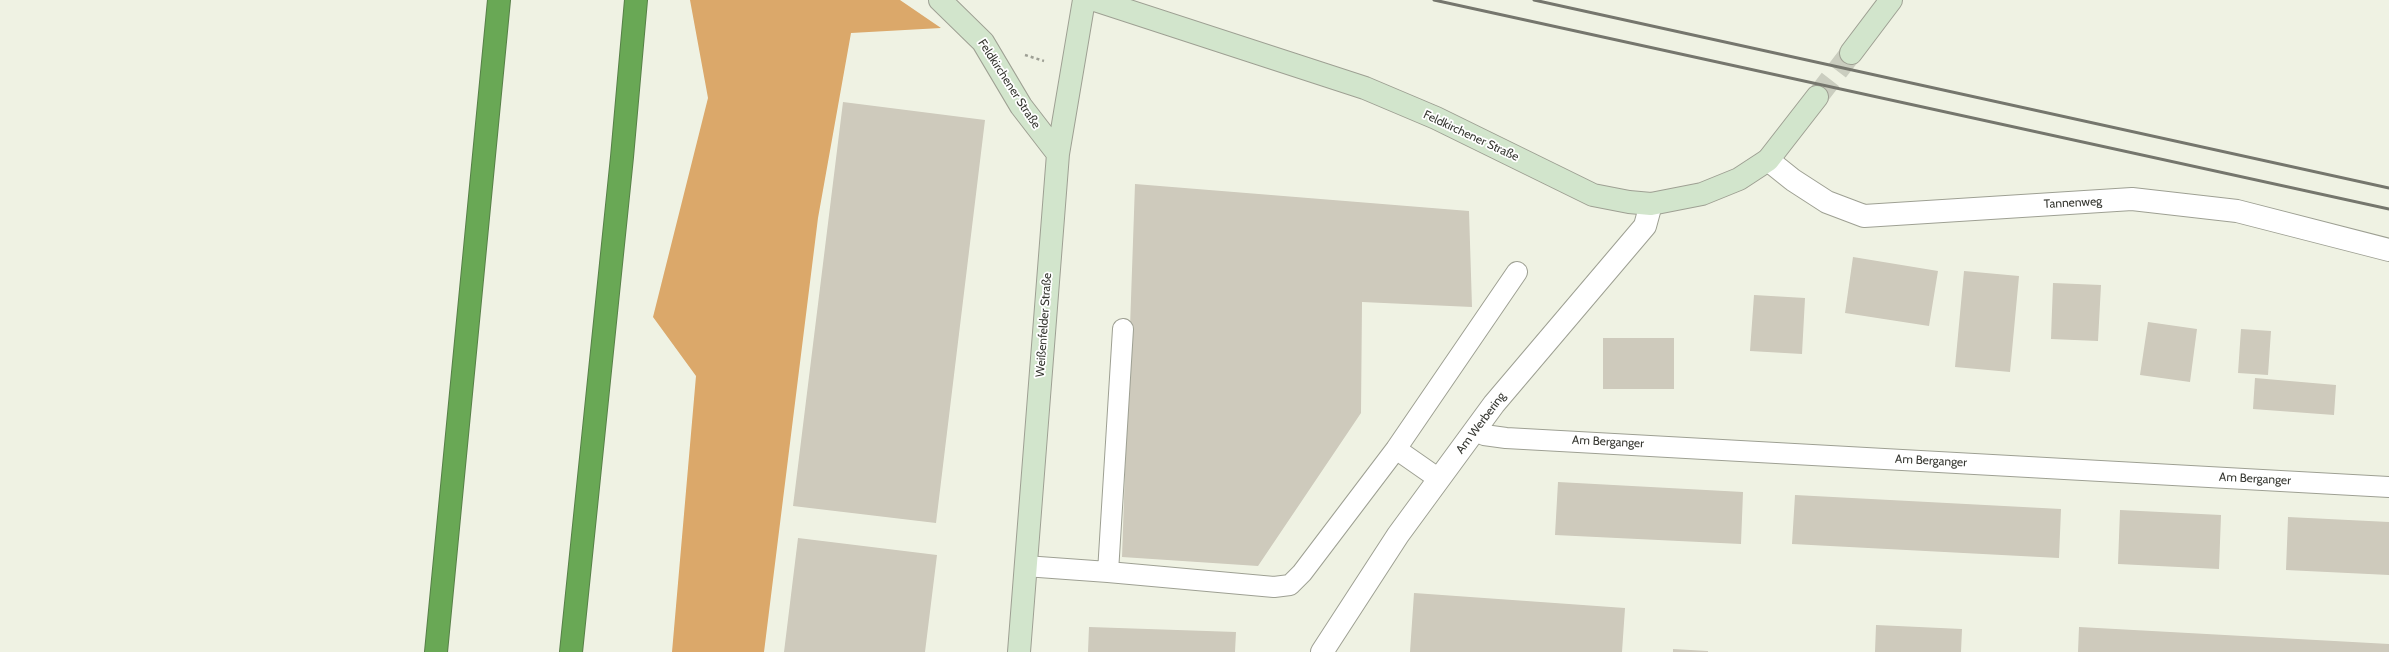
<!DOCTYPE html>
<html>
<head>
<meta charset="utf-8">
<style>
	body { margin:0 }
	canvas { display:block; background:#eff2e3 }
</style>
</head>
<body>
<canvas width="2389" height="652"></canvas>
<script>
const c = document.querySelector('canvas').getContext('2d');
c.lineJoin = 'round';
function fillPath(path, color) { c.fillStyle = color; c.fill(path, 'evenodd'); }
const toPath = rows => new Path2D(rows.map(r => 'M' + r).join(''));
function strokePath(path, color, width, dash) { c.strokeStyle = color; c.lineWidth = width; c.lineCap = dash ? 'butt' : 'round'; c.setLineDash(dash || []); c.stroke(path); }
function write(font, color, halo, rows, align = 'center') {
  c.font = font + ' Cabin,sans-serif'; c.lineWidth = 3.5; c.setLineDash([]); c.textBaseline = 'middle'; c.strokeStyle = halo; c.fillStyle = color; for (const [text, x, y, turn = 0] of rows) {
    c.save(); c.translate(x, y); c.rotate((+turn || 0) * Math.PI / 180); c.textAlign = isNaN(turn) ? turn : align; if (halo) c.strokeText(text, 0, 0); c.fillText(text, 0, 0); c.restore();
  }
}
const forest = toPath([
	[690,0,900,0,941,28,851,33,818,218,764,652,672,652,696,376,653,317,708,98]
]);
const building = toPath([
	[843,102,985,120,936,523,793,506],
	[1135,184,1469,211,1472,307,1362,302,1361,413,1258,566,1122,557],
	[1853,257,1938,271,1929,326,1845,313],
	[1964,271,2019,276,2010,372,1955,367],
	[2053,283,2101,285,2098,341,2051,339],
	[1754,295,1805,298,1802,354,1750,351],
	[2148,322,2197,329,2190,382,2140,375],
	[2241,329,2271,331,2268,375,2238,373],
	[1603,338,1674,338,1674,389,1603,389],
	[2255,378,2336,385,2334,415,2253,409],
	[1558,482,1743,492,1741,544,1555,535],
	[1795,495,2061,509,2059,558,1792,544],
	[2120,510,2221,515,2219,569,2118,564],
	[2288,517,2389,522,2389,575,2286,570],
	[798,538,937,555,925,652,784,652],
	[1414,593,1625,608,1622,652,1410,652],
	[1876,625,1962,629,1961,652,1875,652],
	[1089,627,1236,632,1235,652,1088,652],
	[2079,627,2389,644,2389,652,2078,652],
	[1673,649,1708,651,1708,652,1673,652]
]);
const secondaryTunnel = toPath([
	[1817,97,1851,53]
]);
const path = toPath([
	[1025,55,1044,61]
]);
const lane = toPath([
	[1123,329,1108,572,1274,587,1290,585,1302,573,1396,449,1517,272],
	[1475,430,1484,435,1506,438,2389,487],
	[1396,449,1439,479],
	[1025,566,1108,572]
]);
const street = toPath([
	[1768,160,1793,180,1827,202,1864,216,2132,199,2237,211,2389,250],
	[1322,652,1398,535,1494,404,1645,226,1651,204]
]);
const secondary = toPath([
	[940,0,983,42,1021,106,1058,154],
	[1095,0,1365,88,1436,118,1593,195,1629,202,1651,204,1702,194,1739,179,1768,160,1817,97],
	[1851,53,1891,0],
	[1019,652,1058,154,1084,0]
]);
const highway = toPath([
	[436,652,499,0],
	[571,652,622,157,636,0]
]);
const rail = toPath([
	[1434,0,2389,209],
	[1534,0,2389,188]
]);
const streetNames = [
	["Feldkirchener Straße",1009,84,57],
	["Feldkirchener Straße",1471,136,25],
	["Tannenweg",2073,203,-3],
	["Weißenfelder Straße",1044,325,-86],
	["Am Werbering",1481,423,-53],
	["Am Berganger",1608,442,3],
	["Am Berganger",1931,461,3],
	["Am Berganger",2255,479,3]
];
fillPath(forest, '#dba86a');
fillPath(building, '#cecabc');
strokePath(secondaryTunnel, '#cacdbf', 22, [22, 11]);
strokePath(lane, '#9ea093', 22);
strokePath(street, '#9ea093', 24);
strokePath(secondary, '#9ea093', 24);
strokePath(highway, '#578048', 24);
strokePath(path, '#9d9f94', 2.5, [3, 3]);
strokePath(lane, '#fff', 20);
strokePath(street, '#fff', 22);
strokePath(secondary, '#d2e5cc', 22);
strokePath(highway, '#69a855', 22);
strokePath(rail, '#75766d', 3);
write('12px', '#363731', '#fff', streetNames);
</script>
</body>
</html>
